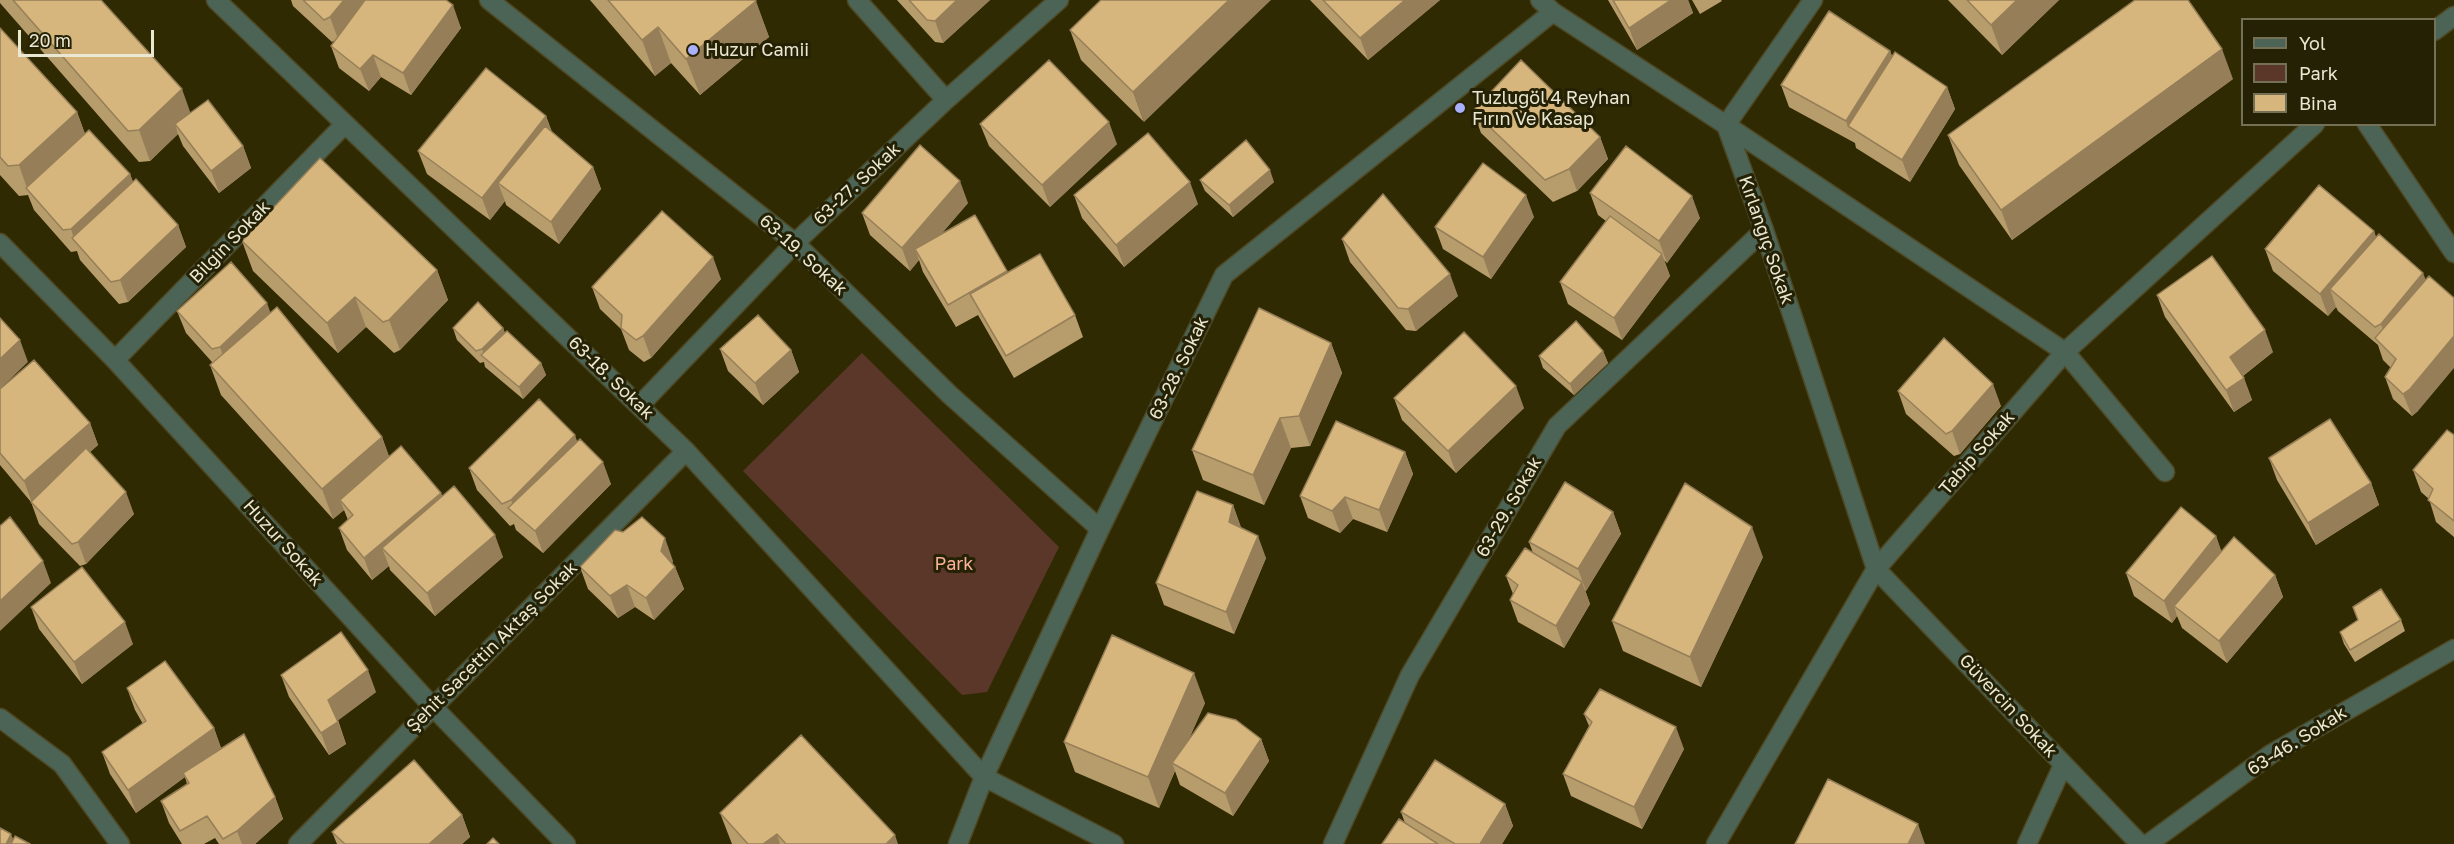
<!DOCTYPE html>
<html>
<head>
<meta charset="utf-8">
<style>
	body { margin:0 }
	#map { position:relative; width:2454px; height:844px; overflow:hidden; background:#302a03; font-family:"Golos Text",sans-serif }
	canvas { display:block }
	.legend { position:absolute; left:2241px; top:18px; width:195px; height:108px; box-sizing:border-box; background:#252104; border:2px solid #747056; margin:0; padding:8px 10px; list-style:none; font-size:18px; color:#eae7d2 }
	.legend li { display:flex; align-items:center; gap:12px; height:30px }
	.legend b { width:30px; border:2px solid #747056 }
	.scale { position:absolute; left:18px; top:30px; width:136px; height:27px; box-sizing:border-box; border:3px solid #eae7d2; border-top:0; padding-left:8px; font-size:18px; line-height:21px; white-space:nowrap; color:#eae7d2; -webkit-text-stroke:4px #252104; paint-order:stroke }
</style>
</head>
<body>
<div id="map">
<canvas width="2454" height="844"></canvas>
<ul class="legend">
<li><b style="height:8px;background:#4b6456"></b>Yol</li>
<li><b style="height:16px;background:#5b372a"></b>Park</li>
<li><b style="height:16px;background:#d6b67d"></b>Bina</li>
</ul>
<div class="scale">20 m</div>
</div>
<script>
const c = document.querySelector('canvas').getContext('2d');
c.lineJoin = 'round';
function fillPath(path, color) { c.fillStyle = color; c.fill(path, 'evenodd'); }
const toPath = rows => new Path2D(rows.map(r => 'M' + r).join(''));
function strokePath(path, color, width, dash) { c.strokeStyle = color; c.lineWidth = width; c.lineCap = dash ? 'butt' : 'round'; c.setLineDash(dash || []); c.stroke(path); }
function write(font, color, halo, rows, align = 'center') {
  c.font = font + ' "Golos Text",sans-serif'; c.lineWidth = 6; c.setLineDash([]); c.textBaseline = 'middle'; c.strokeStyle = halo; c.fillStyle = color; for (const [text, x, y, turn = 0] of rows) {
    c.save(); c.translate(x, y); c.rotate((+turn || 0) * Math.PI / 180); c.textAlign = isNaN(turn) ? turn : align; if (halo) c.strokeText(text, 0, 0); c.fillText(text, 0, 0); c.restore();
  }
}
const green = toPath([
	[862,353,1059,547,987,692,962,695,743,471]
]);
const street = toPath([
	[216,0,686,451,984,777,1114,844],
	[489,0,795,243,950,395,1100,529],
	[857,0,946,100],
	[1540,0,1553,12,1726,125,1764,230,1876,569,2140,844],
	[1813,0,1726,125,2065,352,2165,472],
	[2434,31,2454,16],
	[2367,124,2454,253],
	[0,243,115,360,433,707,566,844],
	[115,360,345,124],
	[640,405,795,243,946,100,1059,0],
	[0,718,62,764,120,844],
	[298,844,686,451],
	[958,844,984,777,1100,529,1224,275,1553,12],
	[1333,844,1410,675,1557,426,1764,230],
	[1716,844,1876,569,2065,352,2315,124],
	[2027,844,2063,765],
	[2148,844,2271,754,2454,649]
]);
const wall = toPath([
	[0,0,101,0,190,113,243,146,251,168,219,193,183,146,178,134,150,161,139,162,0,3],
	[291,0,446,0,461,28,411,95,381,77,369,91,339,68,331,46,335,40,332,42,293,6],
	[590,0,755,0,769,37,700,95,671,63,655,76],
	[897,0,990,0,943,43,935,42],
	[1101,0,1144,122,1081,60,1070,30],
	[1310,0,1440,0,1368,60],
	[1608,0,1688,0,1693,13,1637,50],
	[1692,0,1721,0,1722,1,1700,14],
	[1948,0,2059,0,2002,55],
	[0,28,77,112,85,134,130,174,133,182,178,225,186,247,128,302,119,304,80,260,77,251,71,252,34,210,28,195,19,196,0,175],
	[1890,51,1892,56,1947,87,1955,109,1910,182,1856,148,1855,143,1789,107,1781,85],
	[2233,79,2012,240,1959,165,1948,135],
	[1473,111,1600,137,1608,159,1577,191,1553,202,1481,133],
	[546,116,552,132,593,167,601,189,559,244,506,205,505,201,490,220,427,174,418,151],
	[980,124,1117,144,1050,207,989,146],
	[1200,180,1274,182,1233,217,1205,191],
	[1590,193,1700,218,1667,263,1664,260,1670,276,1622,340,1568,304,1560,282,1606,221,1598,215],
	[1074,195,1198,204,1124,267,1082,218],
	[968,203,940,235,975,215,1007,272,1075,315,1083,337,1014,378,978,315,956,327,923,272,919,260,910,271,870,235,862,213],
	[1534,217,1491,279,1443,249,1435,227],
	[2374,231,2418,411,2412,416,2393,399,2385,377,2391,368,2383,360,2378,345,2338,311,2336,307,2328,316,2273,271,2265,249],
	[1342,239,1458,296,1416,331,1406,330,1350,262],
	[242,241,437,270,448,300,400,350,394,353,366,327,338,353,253,271],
	[721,279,651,358,644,362,629,350,621,329,600,309,592,287],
	[2157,295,2273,352,2243,376,2252,400,2234,412,2165,317],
	[177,311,270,313,382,437,389,457,441,493,442,496,503,557,435,616,390,570,389,566,372,580,347,550,339,528,348,520,344,510,333,519,221,395,210,365,212,362,186,333],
	[453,328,503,328,505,333,541,363,546,375,523,399,485,367,484,362,480,363,457,340],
	[1331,343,1342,373,1310,446,1291,448,1264,505,1203,480,1192,450],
	[720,349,791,350,799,372,763,405,728,371],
	[1603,351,1608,363,1574,395,1543,368,1539,356],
	[0,389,90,423,98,445,90,452,134,514,86,564,80,566,39,524,31,502,0,465],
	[1898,391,2001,406,1960,454,1954,456,1906,414],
	[1394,398,1524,408,1456,473,1402,420],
	[2454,435,2454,537,2436,522,2429,499,2421,492,2413,470],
	[577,441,611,484,543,553,516,530,514,524,510,526,477,490,469,468],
	[1405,452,1413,474,1387,532,1353,519,1340,533,1308,518,1300,496],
	[2269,458,2371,483,2379,505,2316,545,2277,480],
	[1233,505,1241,528,1266,558,1234,634,1164,605,1156,583],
	[1613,512,1621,534,1586,591,1585,590,1590,604,1564,648,1518,622,1510,600,1513,594,1506,576,1533,553,1529,542],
	[2216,536,2221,552,2275,575,2283,597,2227,663,2182,628,2177,616,2172,623,2134,596,2126,573],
	[1763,557,1701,687,1623,651,1612,621],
	[673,561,672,563,675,567,684,589,654,620,635,607,618,618,588,589,580,567],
	[31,607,133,644,82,684,39,629],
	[2401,620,2405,631,2355,662,2344,644,2340,632],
	[281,675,376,692,338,720,346,744,329,755,289,697],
	[127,688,214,728,221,749,275,797,283,819,255,844,219,844,215,838,204,844,182,844,169,823,161,801,187,784,185,777,136,813,110,774,102,752,143,724,135,710],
	[1205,703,1188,741,1261,739,1269,761,1233,816,1180,785,1175,771,1159,808,1075,772,1064,742],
	[1584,714,1684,749,1642,829,1571,796,1563,774,1589,726],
	[1505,804,1513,826,1502,844,1382,844,1405,823,1401,812],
	[720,813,898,844,732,844],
	[462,815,470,837,462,844,337,844,332,832]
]);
const shadedWall = toPath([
	[344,0,371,0,338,39,330,17],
	[957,0,990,0,943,43,935,21],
	[1229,0,1271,0,1144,122,1133,92],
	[1405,0,1440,0,1368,60,1360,38],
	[1671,0,1688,0,1693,13,1637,50,1629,28],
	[2017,0,2059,0,2002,55,1991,25],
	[756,1,769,37,700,95,686,59],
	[453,5,461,28,411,95,403,73],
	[658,27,671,63,655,76,642,40],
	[2222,49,2233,79,2012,240,2001,210],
	[1890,51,1898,73,1848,126,1854,143,1846,121],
	[373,55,381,77,369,91,360,69],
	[1947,87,1955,109,1910,182,1902,160],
	[182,89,193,120,175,124,178,134,150,161,139,130],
	[77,112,88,142,28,191,19,165],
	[546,116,554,138,498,183,505,201,490,220,482,198],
	[1109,122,1117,144,1050,207,1042,185],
	[1600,137,1608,159,1577,191,1569,169],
	[243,146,251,168,219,193,211,171],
	[593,167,601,189,559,244,551,222],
	[1270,170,1274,182,1233,217,1229,205],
	[130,174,138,196,75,242,71,229],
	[960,181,968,203,921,258,915,249,919,260,910,271,902,248],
	[1190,182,1198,204,1124,267,1116,245],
	[1526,195,1534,217,1491,279,1483,257],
	[1692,196,1700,218,1667,263,1659,241],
	[178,225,186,247,128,302,120,280],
	[2374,231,2382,253,2330,289,2336,307,2328,316,2320,294],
	[1662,254,1670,276,1622,340,1614,318],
	[713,257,721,279,651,358,643,336],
	[437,270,448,300,400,350,389,320],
	[2423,273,2432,295,2389,347,2381,324],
	[1450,274,1458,296,1416,331,1408,309],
	[355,297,366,327,338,353,327,323],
	[267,303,275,325,228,369,220,347],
	[503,328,507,339,485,358,482,349],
	[2265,330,2273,352,2238,379,2230,357],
	[2454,336,2454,368,2418,411,2412,416,2403,394],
	[20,340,28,362,0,389,0,359],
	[1331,343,1342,373,1310,446,1299,416],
	[791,350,799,372,763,405,755,383],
	[1603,351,1608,363,1574,395,1570,384],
	[541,363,546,375,523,399,519,387],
	[2244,378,2252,400,2234,412,2226,390],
	[1993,384,2001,406,1960,454,1952,431],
	[1516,386,1524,408,1456,473,1448,451],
	[1280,418,1291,448,1264,505,1253,475],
	[90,423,98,445,32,503,24,481],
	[575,435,583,458,517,515,511,500],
	[382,437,393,467,340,500,344,510,333,519,322,489],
	[1405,452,1413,474,1387,532,1379,510],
	[603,462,611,484,543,553,535,531],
	[2371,483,2379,505,2316,545,2308,523],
	[126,492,134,514,86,564,78,542],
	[441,493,449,515,382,548,389,566,372,580,364,558],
	[1345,497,1353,519,1340,533,1332,511],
	[1233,505,1241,527,1237,544,1229,522],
	[1613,512,1621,534,1586,591,1578,569],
	[1752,527,1763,557,1701,687,1690,657],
	[495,535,503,557,435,616,427,593],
	[1258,536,1266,558,1234,634,1226,612],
	[2216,536,2224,558,2174,606,2177,616,2172,623,2164,601],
	[665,538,673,561,669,573,661,551],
	[43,561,51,583,0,631,0,601],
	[675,567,684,589,654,620,646,598],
	[2275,575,2283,597,2227,663,2219,641],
	[1582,582,1590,604,1564,648,1556,626],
	[627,585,635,607,618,618,610,596],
	[125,622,133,644,82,684,74,662],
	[368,670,376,692,336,722,328,700],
	[1194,673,1205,703,1177,766,1172,763,1175,771,1159,808,1148,777],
	[338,722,346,744,329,755,321,733],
	[1676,727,1684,749,1642,829,1634,807],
	[214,728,222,750,183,773,185,777,136,813,128,790],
	[1261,739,1269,761,1233,816,1225,793],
	[275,797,283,819,255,844,242,844,237,831],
	[1505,804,1513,826,1502,844,1480,844],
	[462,815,470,837,462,844,429,844],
	[1918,824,1925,844,1908,844],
	[11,834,15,844,6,844],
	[777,834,780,844,763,844],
	[895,835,898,844,886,844]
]);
const building = toPath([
	[13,0,101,0,182,89,139,130,128,131,13,0],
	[303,0,344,0,330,17,324,20,303,0],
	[365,0,446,0,453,5,403,73,373,55,360,69,331,46,365,0],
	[608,0,755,0,756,1,686,59,658,27,642,40,608,0],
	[909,0,957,0,935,21,927,20,909,0],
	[1101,0,1229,0,1133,92,1070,30,1101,0],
	[1323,0,1405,0,1360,38,1323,0],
	[1613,0,1671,0,1629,28,1613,0],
	[1967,0,2017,0,1991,25,1967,0],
	[2135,0,2188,0,2222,49,2001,210,1948,135,2135,0],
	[1829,11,1890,51,1846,121,1781,85,1829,11],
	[0,28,77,112,19,165,8,166,0,157,0,28],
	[1895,52,1947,87,1902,160,1848,126,1895,52],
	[1049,60,1109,122,1042,185,980,124,1049,60],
	[1521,60,1600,137,1569,169,1545,180,1473,111,1521,60],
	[486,68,546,116,482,198,418,151,486,68],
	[208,100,243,146,211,171,175,124,208,100],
	[545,126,593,167,551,222,498,183,545,126],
	[89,130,130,174,71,229,63,230,26,188,89,130],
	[1148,133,1190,182,1116,245,1074,195,1148,133],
	[1246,140,1270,170,1229,205,1200,180,1246,140],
	[920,145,960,181,902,248,862,213,920,145],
	[1626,146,1692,196,1659,241,1590,193,1626,146],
	[320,158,437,270,389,320,383,322,355,297,327,323,242,241,320,158],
	[1483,163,1526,195,1483,257,1435,227,1483,163],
	[136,179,178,225,120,280,111,282,72,238,136,179],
	[2319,185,2374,231,2320,294,2265,249,2319,185],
	[1383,194,1450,274,1408,309,1398,308,1342,239,1383,194],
	[662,211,713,257,643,336,636,340,621,328,622,315,592,287,662,211],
	[975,215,1007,271,948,305,915,249,975,215],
	[1610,216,1662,254,1614,318,1560,282,1610,216],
	[2379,234,2423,273,2381,324,2375,327,2330,289,2379,234],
	[1040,254,1075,315,1006,356,970,294,1040,254],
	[2212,256,2265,330,2230,357,2244,378,2226,390,2157,295,2212,256],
	[231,262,267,303,220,347,212,349,177,311,231,262],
	[2429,276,2454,298,2454,336,2410,389,2403,394,2385,377,2396,359,2375,338,2429,276],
	[478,302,503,328,482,349,476,351,453,328,478,302],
	[277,307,382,437,322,489,210,365,277,307],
	[1259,308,1331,343,1299,416,1280,418,1253,475,1192,450,1259,308],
	[758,315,791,350,755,383,720,349,758,315],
	[0,318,20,340,0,359,0,318],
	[1576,321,1603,351,1570,384,1539,356,1576,321],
	[507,331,541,363,519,387,481,355,507,331],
	[1464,332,1516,386,1448,451,1394,398,1464,332],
	[1944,338,1993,384,1952,431,1946,434,1898,391,1944,338],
	[34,360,90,423,24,481,0,453,0,389,34,360],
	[539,399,575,435,511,500,502,504,469,468,539,399],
	[2330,419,2371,483,2308,523,2269,458,2330,419],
	[1336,421,1405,452,1379,510,1345,497,1332,511,1300,496,1336,421],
	[2447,430,2454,435,2454,521,2428,500,2433,489,2413,470,2447,430],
	[580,439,603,462,535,531,508,508,580,439],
	[401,446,441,493,364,558,339,528,353,515,340,500,401,446],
	[86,448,126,492,78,542,72,544,31,502,86,448],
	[1565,482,1613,512,1578,569,1529,542,1565,482],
	[1685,483,1752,527,1690,657,1612,621,1685,483],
	[454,486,495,535,427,593,382,548,454,486],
	[1197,491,1233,505,1229,522,1258,536,1226,612,1156,583,1197,491],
	[2181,507,2216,536,2164,601,2126,573,2181,507],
	[10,517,43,561,0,601,0,526,10,517],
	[642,517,665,538,661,551,675,567,646,598,627,585,610,596,580,567,615,530,623,532,642,517],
	[2234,537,2275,575,2219,641,2174,606,2234,537],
	[1525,548,1582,582,1556,626,1510,600,1518,585,1506,576,1525,548],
	[82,567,125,622,74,662,31,607,82,567],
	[2381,589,2401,620,2350,650,2340,632,2358,620,2353,607,2381,589],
	[341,632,368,670,328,700,338,722,321,733,281,675,341,632],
	[1112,635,1194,673,1148,777,1064,742,1112,635],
	[165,661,214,728,128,790,102,752,146,721,127,688,165,661],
	[1600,689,1676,727,1634,807,1563,774,1592,722,1584,714,1600,689],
	[1208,713,1236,720,1261,739,1225,793,1172,763,1208,713],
	[244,734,275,797,237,831,223,839,207,816,180,831,161,801,189,783,183,773,244,734],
	[801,735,895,835,886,844,786,844,777,834,763,844,748,844,720,813,801,735],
	[414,760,462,815,429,844,345,844,332,832,414,760],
	[1435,760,1505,804,1480,844,1455,844,1401,812,1435,760],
	[1828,779,1918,824,1908,844,1795,844,1828,779],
	[1399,819,1438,844,1382,844,1399,819],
	[0,828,11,834,6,844,0,844,0,828],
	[15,836,30,844,11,844,15,836],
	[493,838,499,844,487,844,493,838]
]);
const markers = [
	[693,50,6,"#aab0fb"],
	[1460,108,6,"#aab0fb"]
];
const poiNames = [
	["Huzur Camii",705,50],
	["Tuzlugöl 4 Reyhan",1472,98],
	["Fırın Ve Kasap",1472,119]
];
const streetNames = [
	["63-27. Sokak",857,184,-43],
	["Kırlangıç Sokak",1766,240,71],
	["Bilgin Sokak",230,242,-46],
	["63-19. Sokak",803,255,42],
	["63-28. Sokak",1179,368,-64],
	["63-18. Sokak",611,378,44],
	["Tabip Sokak",1977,453,-49],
	["63-29. Sokak",1509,507,-60],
	["Huzur Sokak",283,543,48],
	["Şehit Sacettin Aktaş Sokak",492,647,-45],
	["Güvercin Sokak",2008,706,47],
	["63-46. Sokak",2297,741,-32]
];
const parkNames = [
	["Park",954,564]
];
fillPath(green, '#5b372a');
strokePath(street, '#4e4824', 21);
strokePath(street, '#4b6456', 18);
fillPath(wall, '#b89d6c');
fillPath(shadedWall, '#967f58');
fillPath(building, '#d6b67d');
strokePath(building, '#967f58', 1.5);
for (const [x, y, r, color] of markers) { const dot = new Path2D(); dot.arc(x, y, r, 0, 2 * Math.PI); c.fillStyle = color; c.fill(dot); strokePath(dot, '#252104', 2); }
write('18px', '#eae7d2', '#252104', poiNames, 'left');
write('18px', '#eae7d2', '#252104', streetNames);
write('18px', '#f9b299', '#252104', parkNames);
</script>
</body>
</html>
